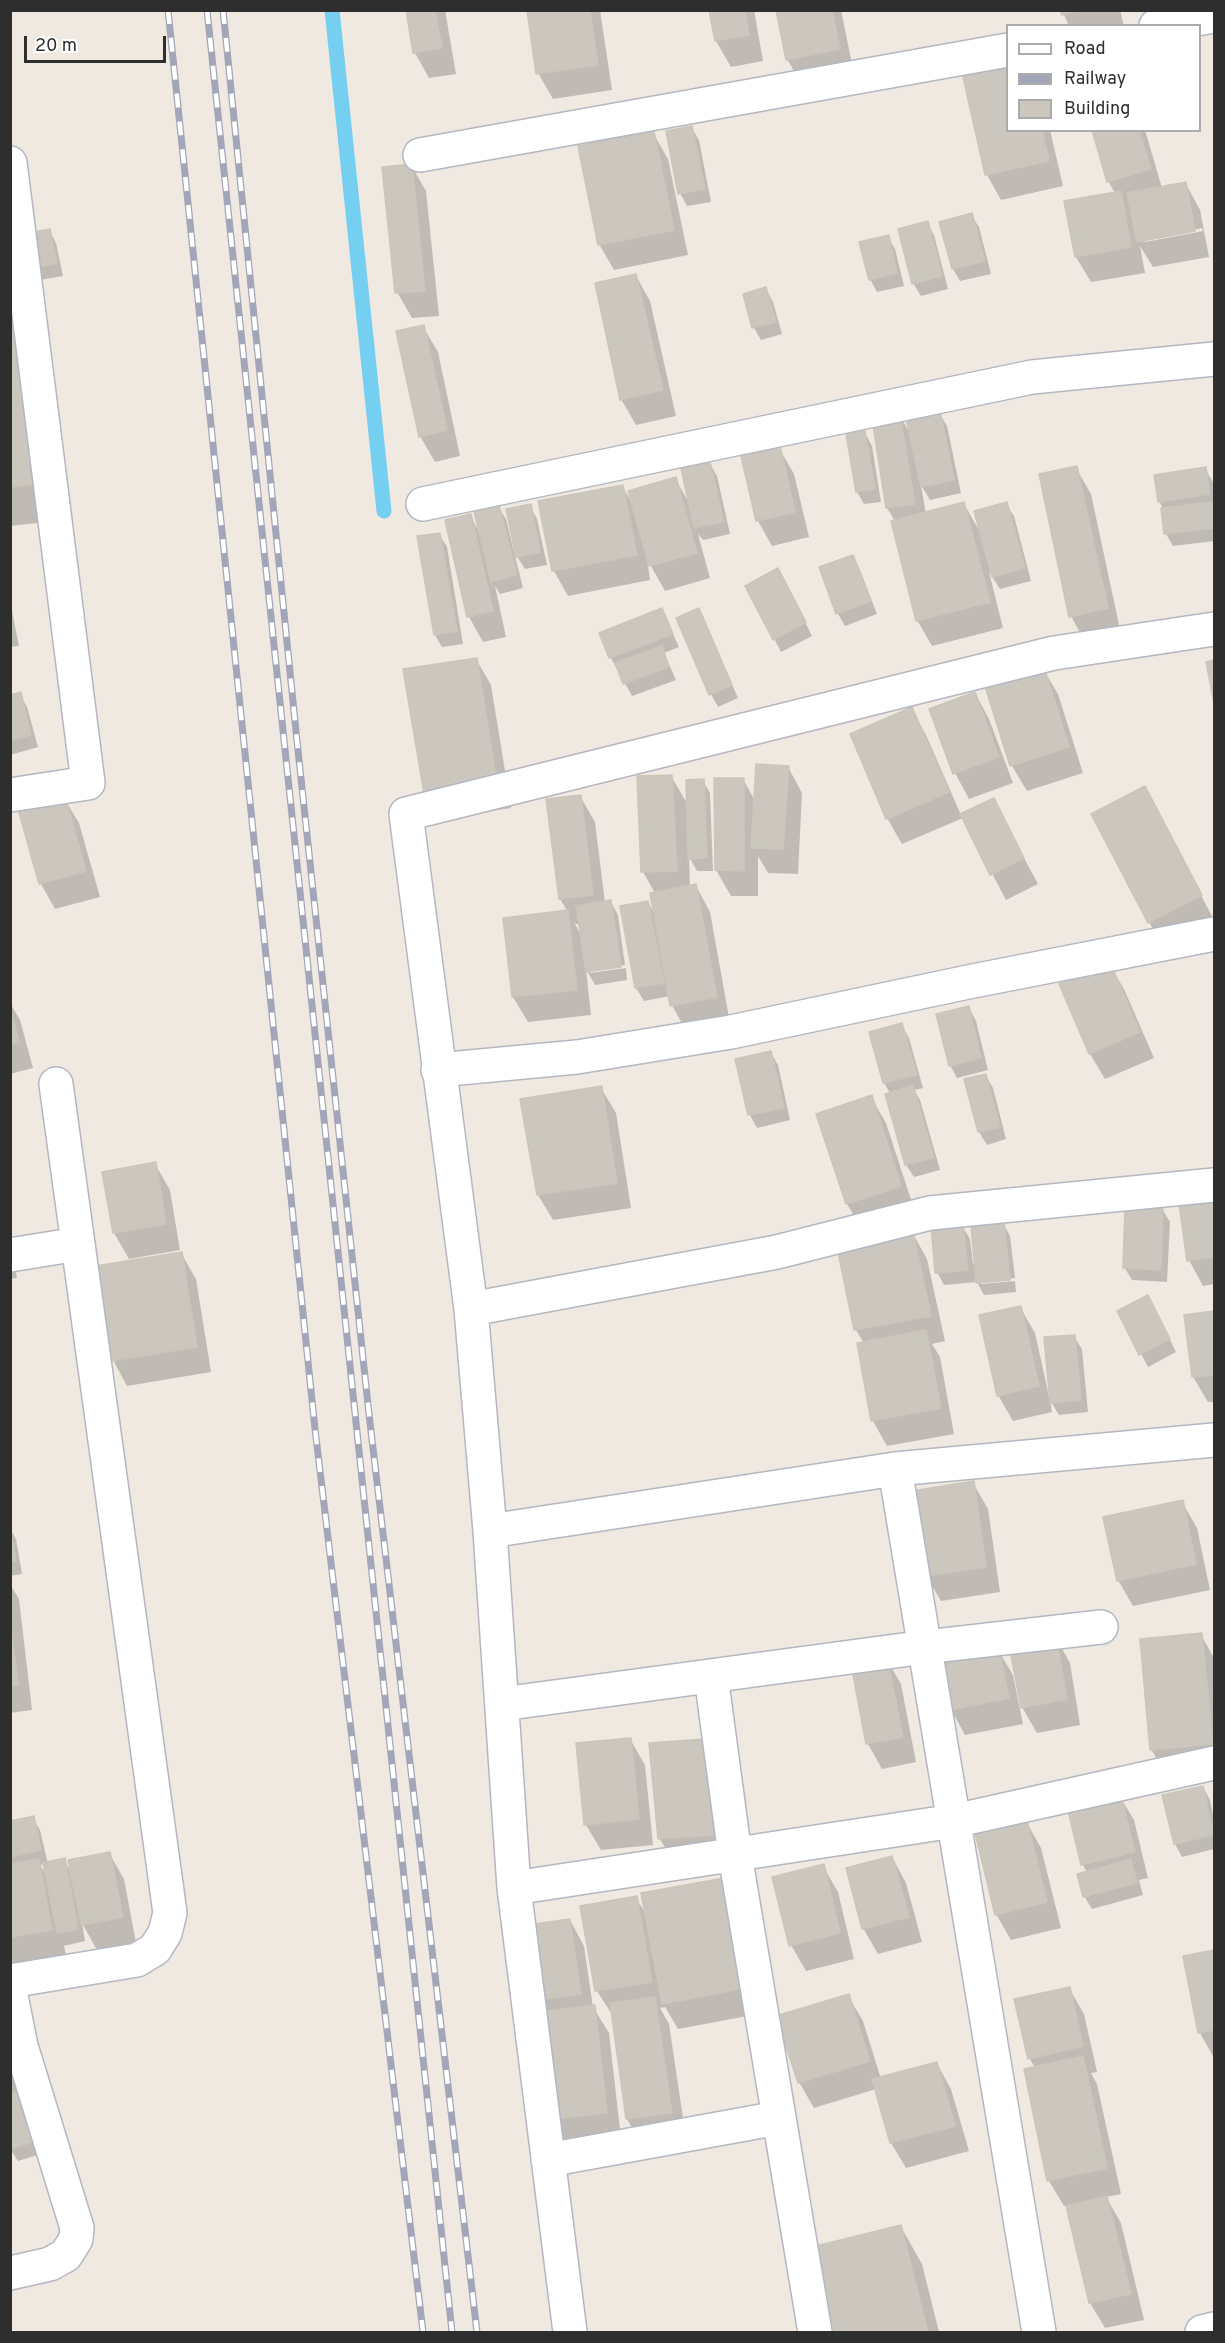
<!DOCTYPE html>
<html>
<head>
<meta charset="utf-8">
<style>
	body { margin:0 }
	#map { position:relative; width:1225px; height:2343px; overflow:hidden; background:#efe9e1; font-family:Overpass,sans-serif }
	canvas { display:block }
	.frame { position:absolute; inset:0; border:12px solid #2e2e2e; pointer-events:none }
	.legend { position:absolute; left:1006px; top:24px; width:195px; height:108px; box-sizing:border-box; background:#fff; border:2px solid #ababab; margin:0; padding:8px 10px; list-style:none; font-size:18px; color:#2e2e2e }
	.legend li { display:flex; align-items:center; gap:12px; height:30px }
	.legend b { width:30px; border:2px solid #ababab }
	.scale { position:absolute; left:24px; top:36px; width:142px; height:27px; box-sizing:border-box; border:3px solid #2e2e2e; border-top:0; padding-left:8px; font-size:18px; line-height:21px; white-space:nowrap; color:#2e2e2e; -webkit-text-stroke:4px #fff; paint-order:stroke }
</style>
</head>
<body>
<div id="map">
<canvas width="1225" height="2343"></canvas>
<div class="frame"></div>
<ul class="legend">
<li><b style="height:8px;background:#fff"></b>Road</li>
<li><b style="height:8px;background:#a3a6b8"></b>Railway</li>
<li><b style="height:16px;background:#cbc7bf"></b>Building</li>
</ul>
<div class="scale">20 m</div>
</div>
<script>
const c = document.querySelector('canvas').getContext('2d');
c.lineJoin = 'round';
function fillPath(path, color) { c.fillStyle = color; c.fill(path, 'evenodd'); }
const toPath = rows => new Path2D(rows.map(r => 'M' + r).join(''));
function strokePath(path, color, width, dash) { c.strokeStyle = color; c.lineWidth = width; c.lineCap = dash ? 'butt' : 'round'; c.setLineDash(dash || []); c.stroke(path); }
const shadow = toPath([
	[407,10,445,10,456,74,429,78,415,53],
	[529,10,600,10,612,90,553,99,538,73],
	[711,10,754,10,763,61,731,67,716,41],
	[777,10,841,10,854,74,802,85,787,59],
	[1062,10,1120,10,1124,26,1069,26],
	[691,127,699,140,711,202,687,206,680,193],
	[1008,130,1050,130,1063,186,1001,200,987,175],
	[1093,130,1145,130,1162,188,1186,184,1200,210,1209,257,1153,267,1140,246,1145,273,1091,282,1076,257,1115,193,1108,181],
	[1202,228,1203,231,1145,242,1145,239],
	[653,133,668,159,688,255,614,270,599,244],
	[411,165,426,191,439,316,412,318,397,292],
	[971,215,979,227,991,274,960,281,953,269,941,223],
	[927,223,934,235,948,289,921,296,913,283],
	[49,230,56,243,63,276,39,280,32,268],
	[888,237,895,249,904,286,877,292,870,279],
	[636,276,650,301,676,416,636,425,621,399],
	[766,289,773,302,782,334,761,340,754,328],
	[10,306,66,520,10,526],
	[423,327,438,352,460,456,435,462,420,436],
	[939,413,947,426,961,493,930,500,921,485,926,514,964,504,980,532,1006,504,1014,516,1031,581,1000,589,989,572,1003,628,932,646,917,620,895,521,887,508,900,416,911,435],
	[865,433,872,446,881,502,864,504,857,492],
	[779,448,794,474,809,537,772,546,758,521],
	[710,464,717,476,730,534,703,540,698,534,710,578,665,591,647,559,650,580,568,596,554,571,622,486,632,503,675,479,690,504],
	[1076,468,1091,494,1121,634,1085,642,1071,616],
	[1205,469,1213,482,1214,494,1214,541,1173,546,1166,534,1164,510,1159,501],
	[530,506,537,519,547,565,525,569,514,552,523,588,500,594,495,586,506,637,483,642,469,617,447,521,470,516,480,533,498,507,506,519,514,552,516,551],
	[439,534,447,547,463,644,442,647,435,635],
	[853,557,860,570,877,614,845,626,838,614,821,568],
	[785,582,812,636,781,652,747,586],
	[10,601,19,646,10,647],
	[662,610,679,647,664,653,676,680,632,696,611,658,601,634],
	[705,623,738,698,718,707,711,694],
	[476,659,491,685,511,808,440,819],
	[1043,669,1058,694,1083,773,1027,791,1012,766,986,687],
	[975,693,989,719,1013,783,969,799,955,773],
	[20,694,27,707,38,747,10,755,10,696],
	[911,709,926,735,961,815,993,800,1038,884,1006,900,963,818,902,844,887,818],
	[788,767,802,793,798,874,768,873,758,856,758,896,731,896,716,870,743,779,755,801],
	[671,776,688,805,703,781,710,793,713,871,697,871,689,857,690,887,696,886,710,912,730,1023,686,1031,672,1005,670,996,644,1001,636,988,621,907,648,902,655,915,655,893,643,872,638,778],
	[1145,788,1214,920,1164,948,1149,922],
	[580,796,595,822,605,903,611,902,618,915,625,965,590,970,590,973,626,968,627,980,595,985,586,969,591,1015,528,1022,513,997,568,912,560,899],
	[575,924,580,924,582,937],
	[64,798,79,823,100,897,55,909,41,884,20,810],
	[1109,964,1124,989,1154,1058,1105,1079,1090,1054,1061,985],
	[10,1003,20,1020,33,1068,10,1074],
	[969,1008,976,1021,988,1070,957,1078,950,1065],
	[901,1025,909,1038,923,1088,914,1090,920,1100,940,1170,914,1177,906,1165,886,1095,890,1093,884,1083,871,1033],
	[771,1053,778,1065,790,1120,757,1128,750,1115,737,1060],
	[986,1076,993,1088,1006,1139,987,1145,979,1132,966,1080],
	[601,1088,616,1113,631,1208,553,1220,538,1195],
	[871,1097,886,1123,915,1212,862,1229,847,1204,818,1115],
	[155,1164,170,1190,180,1250,129,1259,114,1233,104,1173],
	[1214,1201,1214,1284,1203,1286,1189,1260,1180,1206],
	[1162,1209,1170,1222,1167,1282,1132,1280,1124,1267],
	[1003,1223,1010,1236,1015,1278,981,1281,981,1284,1015,1281,1016,1292,984,1295,977,1282,944,1285,937,1272,962,1226,970,1239,973,1264,975,1263],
	[913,1234,927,1259,945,1341,932,1344,940,1357,954,1434,887,1446,873,1421,864,1343,856,1330,839,1248],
	[10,1238,17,1278,10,1279],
	[181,1253,196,1279,211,1372,127,1386,113,1360],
	[1020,1307,1035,1333,1049,1396,1051,1396,1074,1337,1082,1349,1088,1412,1059,1415,1050,1400,1052,1412,1013,1421,998,1395],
	[1155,1310,1176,1352,1148,1367,1119,1312],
	[1214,1312,1214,1402,1208,1402,1193,1377,1186,1316],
	[973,1483,988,1509,1000,1592,941,1601,926,1575],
	[1182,1502,1197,1528,1210,1590,1133,1606,1118,1580],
	[10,1529,16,1539,22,1574,10,1576],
	[10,1584,19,1599,32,1710,10,1713],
	[1201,1635,1214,1658,1214,1770,1166,1775,1151,1749],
	[1056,1638,1070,1663,1080,1725,1037,1733,1022,1707],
	[998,1650,1013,1675,1023,1724,965,1735,951,1709],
	[886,1658,901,1684,916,1762,882,1769,868,1744],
	[630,1739,645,1765,653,1845,601,1850,586,1825,577,1745],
	[703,1740,726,1861,675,1864,660,1839],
	[1203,1787,1210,1800,1214,1820,1214,1849,1182,1857,1175,1844,1164,1796],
	[1119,1795,1134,1820,1148,1878,1139,1880,1143,1895,1092,1909,1084,1896,1087,1872,1083,1865,1069,1807],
	[33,1818,40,1830,48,1864,64,1860,71,1872,109,1853,124,1879,136,1943,97,1950,82,1923,85,1941,64,1946,66,1955,14,1965,10,1958,10,1822],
	[45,1864,47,1877,40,1865],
	[1027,1823,1041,1848,1061,1928,1011,1940,996,1914],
	[892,1857,906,1883,922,1942,878,1954,863,1928],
	[823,1866,838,1892,854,1959,806,1971,791,1945],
	[723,1880,758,2014,678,2029,665,2007,660,2008,669,2024,686,2138,642,2145,627,2119,613,2016,597,1991,582,1907,636,1898,646,1914],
	[570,1920,584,1946,593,2007,609,2033,621,2138,567,2144,552,2118,539,1999],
	[1214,1951,1214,2058,1200,2033,1185,1958],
	[1069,1988,1084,2014,1097,2072,1091,2073,1097,2084,1121,2194,1106,2197,1121,2223,1144,2320,1105,2328,1090,2303,1067,2206,1064,2206,1049,2181,1026,2070,1035,2068,1030,2059,1016,2001],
	[848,1996,863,2021,881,2079,937,2064,951,2089,969,2151,906,2168,891,2143,876,2089,814,2108,799,2082],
	[10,2028,48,2152,18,2161,10,2149],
	[901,2227,922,2264,939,2332,835,2332,814,2248]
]);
const stream = toPath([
	[332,10,384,511]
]);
const building = toPath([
	[406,10,435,10,442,48,413,53,406,10],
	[527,10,590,10,598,65,536,74,527,10],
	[709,10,745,10,749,35,715,41,709,10],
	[776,10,832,10,840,49,786,60,776,10],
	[1060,10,1081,10,1062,15,1060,10],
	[1008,67,1008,130,1042,130,1049,161,985,175,963,77,1008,67],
	[692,126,705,189,678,194,666,131,692,126],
	[1092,130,1139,130,1151,169,1107,182,1092,130],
	[654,131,674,230,598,245,578,146,654,131],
	[412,164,425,291,395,293,382,167,412,164],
	[1186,182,1195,231,1137,242,1127,193,1186,182],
	[1121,191,1131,247,1075,257,1064,201,1121,191],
	[972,213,985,261,952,269,939,222,972,213],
	[928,221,942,276,912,284,898,229,928,221],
	[50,229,57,263,30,268,23,234,50,229],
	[889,235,897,273,869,280,859,242,889,235],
	[636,274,663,390,620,400,595,283,636,274],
	[766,287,776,322,752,328,743,294,766,287],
	[24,303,46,483,10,487,10,305,24,303],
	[424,325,447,430,419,437,396,331,424,325],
	[940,411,954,480,921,487,906,418,940,411],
	[900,414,915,504,886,508,872,419,900,414],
	[865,431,875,489,856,492,846,434,865,431],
	[780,446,795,512,756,521,741,456,780,446],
	[710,462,724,522,694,528,681,468,710,462],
	[1077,466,1108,608,1069,617,1039,474,1077,466],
	[1206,467,1210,494,1158,502,1154,475,1206,467],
	[676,477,697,553,649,566,628,491,676,477],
	[623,485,637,555,552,571,538,501,623,485],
	[964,502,990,602,916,621,891,521,964,502],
	[1007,502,1025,568,992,577,974,511,1007,502],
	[1212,502,1214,528,1164,534,1161,508,1212,502],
	[531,504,540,552,516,557,506,509,531,504],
	[499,505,517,575,491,582,474,511,499,505],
	[471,514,493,611,467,617,445,520,471,514],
	[440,533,457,631,434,635,417,536,440,533],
	[853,555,871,601,836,614,819,567,853,555],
	[778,568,806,622,773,640,745,586,778,568],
	[662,608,673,634,609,658,599,633,662,608],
	[699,608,732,685,709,695,676,618,699,608],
	[662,646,669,667,623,684,615,663,662,646],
	[477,658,497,782,424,794,403,669,477,658],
	[1214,660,1214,703,1206,662,1214,660],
	[1044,667,1069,747,1010,766,985,686,1044,667],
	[21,692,31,735,10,740,10,695,21,692],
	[975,692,999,757,953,774,929,709,975,692],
	[912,707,949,792,886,819,850,734,912,707],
	[756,764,789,766,783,849,751,848,756,764],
	[672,775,677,871,641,872,637,776,672,775],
	[714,778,744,778,744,871,715,870,714,778],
	[704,779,707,858,688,859,686,780,704,779],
	[1145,786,1202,895,1148,923,1091,814,1145,786],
	[581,795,593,895,559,899,546,799,581,795],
	[65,796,86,871,39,884,18,809,65,796],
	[994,798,1024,858,990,875,960,814,994,798],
	[696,884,717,997,670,1006,650,893,696,884],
	[611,900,621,967,586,972,576,906,611,900],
	[648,901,664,983,635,988,620,906,648,901],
	[568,910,577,990,512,997,503,918,568,910],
	[1110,962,1140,1032,1089,1054,1059,984,1110,962],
	[969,1006,981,1058,949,1066,936,1014,969,1006],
	[10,1009,19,1042,10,1044,10,1009],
	[902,1023,917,1075,883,1083,869,1032,902,1023],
	[771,1051,784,1108,748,1115,735,1059,771,1051],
	[986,1074,1000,1127,978,1132,964,1079,986,1074],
	[913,1085,934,1158,905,1165,885,1094,913,1085],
	[602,1086,617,1183,537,1195,520,1099,602,1086],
	[872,1095,901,1186,846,1204,816,1114,872,1095],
	[156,1162,166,1224,113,1233,102,1172,156,1162],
	[1214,1199,1214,1257,1187,1261,1179,1204,1214,1199],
	[1125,1205,1163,1207,1161,1270,1123,1268,1125,1205],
	[1004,1222,1010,1280,976,1283,971,1225,1004,1222],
	[963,1224,968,1270,935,1273,931,1227,963,1224],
	[913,1232,931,1316,854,1330,837,1247,913,1232],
	[182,1252,197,1347,111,1361,96,1266,182,1252],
	[1148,1295,1170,1339,1139,1355,1117,1311,1148,1295],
	[1021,1306,1039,1386,997,1396,979,1315,1021,1306],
	[1214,1311,1214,1375,1192,1377,1184,1315,1214,1311],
	[926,1330,941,1408,871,1421,857,1343,926,1330],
	[1075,1335,1081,1400,1050,1403,1044,1337,1075,1335],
	[974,1481,986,1567,925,1576,912,1491,974,1481],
	[1183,1500,1196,1564,1117,1581,1103,1517,1183,1500],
	[10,1529,16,1561,10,1562,10,1529],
	[10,1619,18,1685,10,1686,10,1619],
	[1202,1633,1213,1744,1150,1750,1140,1639,1202,1633],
	[1056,1636,1067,1699,1021,1708,1009,1644,1056,1636],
	[999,1648,1009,1698,949,1710,939,1660,999,1648],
	[887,1657,903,1737,866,1744,851,1664,887,1657],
	[631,1738,639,1819,584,1825,576,1743,631,1738],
	[704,1739,713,1835,658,1839,649,1743,704,1739],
	[1203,1786,1214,1835,1174,1844,1162,1795,1203,1786],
	[1120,1793,1135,1852,1081,1865,1067,1806,1120,1793],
	[34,1816,41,1850,10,1857,10,1821,34,1816],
	[1027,1821,1047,1902,995,1915,975,1833,1027,1821],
	[110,1852,123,1917,81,1925,68,1860,110,1852],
	[892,1856,909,1917,862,1929,846,1868,892,1856],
	[65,1858,78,1929,57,1933,43,1863,65,1858],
	[39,1859,52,1930,10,1937,10,1864,39,1859],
	[1131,1859,1137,1883,1083,1897,1077,1874,1131,1859],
	[824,1864,840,1933,789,1946,772,1877,824,1864],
	[724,1878,745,1988,662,2004,641,1893,724,1878],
	[637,1896,652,1982,595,1991,580,1906,637,1896],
	[570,1919,581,1994,537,2000,527,1925,570,1919],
	[1214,1950,1214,2030,1198,2033,1183,1956,1214,1950],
	[1070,1987,1083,2046,1028,2059,1014,1999,1070,1987],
	[849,1994,870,2061,798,2083,776,2016,849,1994],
	[655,1997,672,2113,626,2119,610,2003,655,1997],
	[595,2005,607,2113,551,2119,539,2012,595,2005],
	[1083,2056,1107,2168,1047,2181,1024,2069,1083,2056],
	[937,2062,955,2126,890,2143,872,2079,937,2062],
	[27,2089,42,2139,10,2149,10,2094,27,2089],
	[1107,2196,1131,2294,1089,2303,1066,2206,1107,2196],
	[901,2225,928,2332,834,2332,812,2247,901,2225]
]);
const street = toPath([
	[1156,26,1214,16],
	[420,155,1008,50],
	[10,163,88,783,10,795],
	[423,504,1032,377,1214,359],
	[438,1070,577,1057,731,1032,973,981,1214,934],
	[10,1255,78,1244],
	[471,1309,777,1252,930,1213,1214,1185],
	[895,1469,1039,2332],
	[490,1531,895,1469,1214,1440],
	[711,1676,735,1855,815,2332],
	[502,1704,925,1647,1101,1627],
	[514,1888,954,1821,1214,1763],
	[10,1981,137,1960,155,1949,165,1933,170,1913,56,1084],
	[10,1991,21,2046,77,2228,76,2239,66,2255,50,2264,10,2273],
	[548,2160,778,2118],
	[570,2332,514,1888,490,1531,471,1309,406,814,1054,653,1214,629],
	[1202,2332,1214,2329]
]);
const rail = toPath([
	[168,10,315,1429,423,2332],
	[207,10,452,2332],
	[223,10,297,741,369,1414,477,2332]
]);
fillPath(shadow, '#0003');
strokePath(stream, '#75cff0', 15);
fillPath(building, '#cbc7bf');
strokePath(building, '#cbc5ba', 1.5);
strokePath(street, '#b4b7c1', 36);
strokePath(street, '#fff', 33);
strokePath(rail, '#a3a6b8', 7);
strokePath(rail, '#fff', 4.5, [14]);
</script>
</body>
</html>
